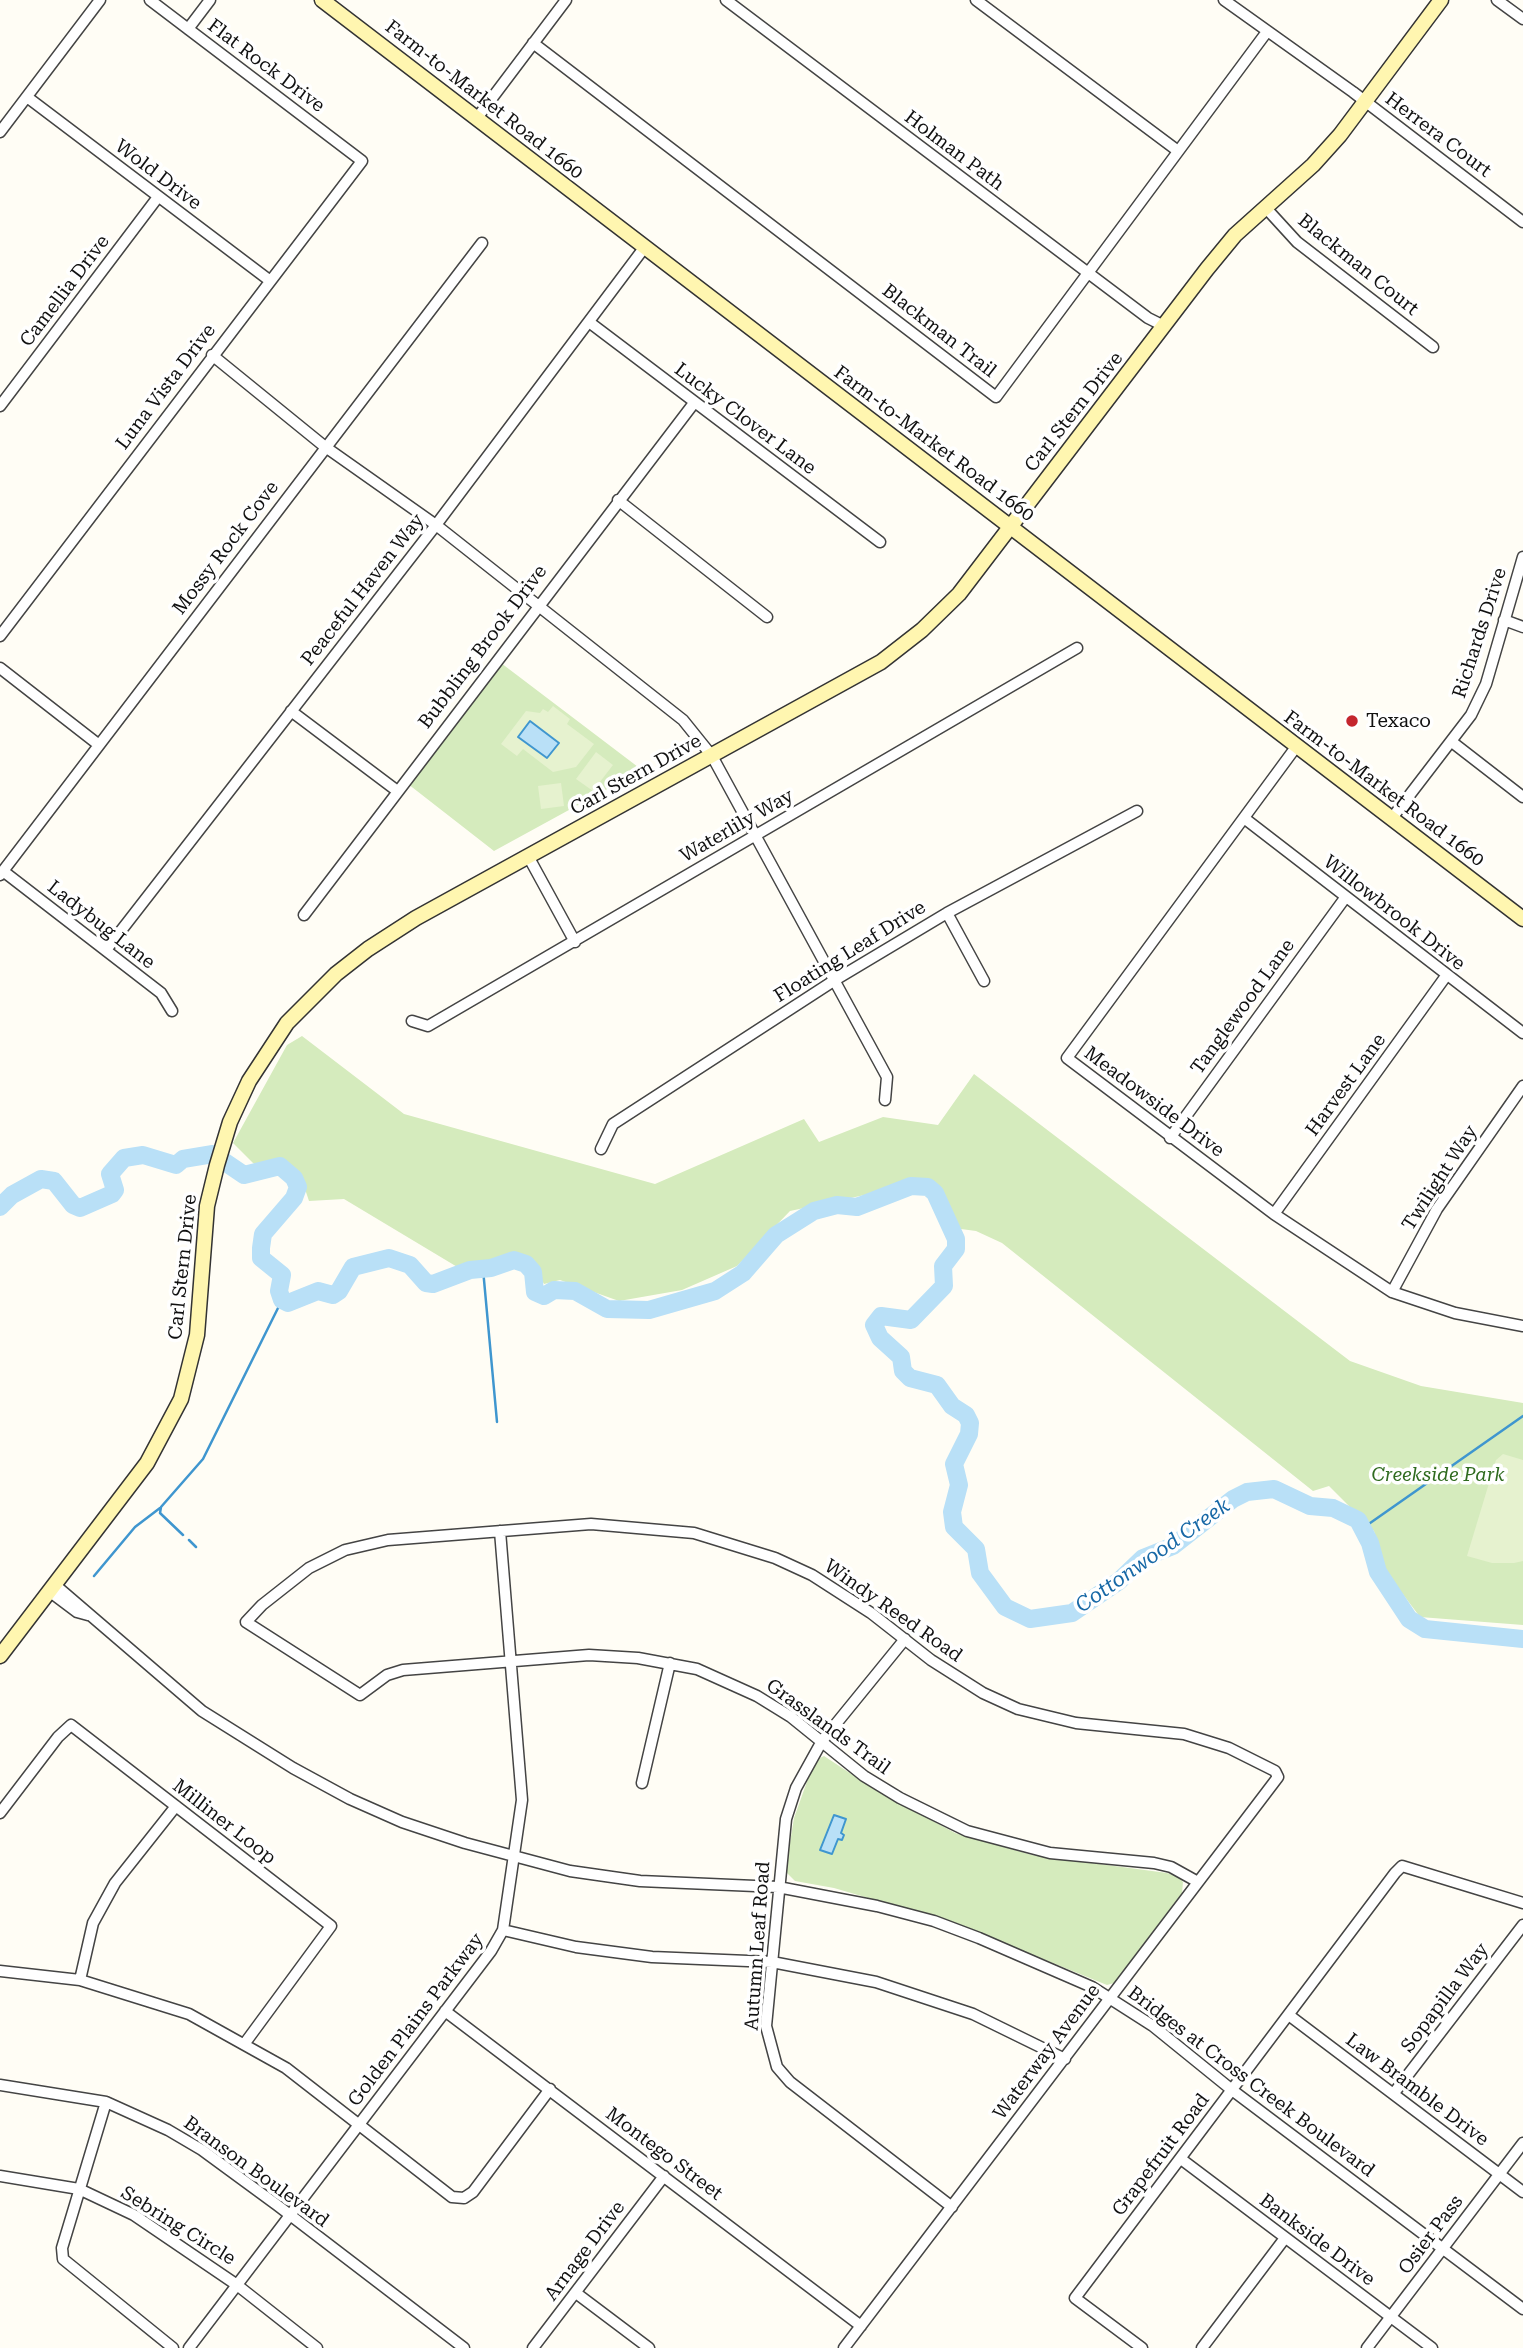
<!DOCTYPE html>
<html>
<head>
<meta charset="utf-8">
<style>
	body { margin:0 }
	canvas { display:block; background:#fffdf5 }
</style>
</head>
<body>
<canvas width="1523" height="2348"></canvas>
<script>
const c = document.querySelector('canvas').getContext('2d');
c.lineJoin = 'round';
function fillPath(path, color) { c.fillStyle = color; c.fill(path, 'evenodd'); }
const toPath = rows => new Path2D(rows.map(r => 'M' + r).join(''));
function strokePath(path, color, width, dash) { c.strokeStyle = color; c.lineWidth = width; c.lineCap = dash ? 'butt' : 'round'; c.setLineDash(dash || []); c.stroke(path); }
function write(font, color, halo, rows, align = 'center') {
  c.font = font + ' "Roboto Serif",serif'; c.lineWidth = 7; c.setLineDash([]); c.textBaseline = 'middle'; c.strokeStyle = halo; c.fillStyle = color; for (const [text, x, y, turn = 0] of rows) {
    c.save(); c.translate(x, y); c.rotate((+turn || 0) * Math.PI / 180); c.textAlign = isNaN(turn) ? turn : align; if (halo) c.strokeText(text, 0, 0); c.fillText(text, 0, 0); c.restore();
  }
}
const green = toPath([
	[501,663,642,770,494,851,408,784],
	[302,1036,404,1114,655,1184,804,1119,819,1142,883,1117,938,1125,974,1074,1350,1361,1421,1386,1523,1403,1523,1625,1420,1617,1384,1569,1374,1531,1329,1486,1313,1491,1002,1243,976,1231,961,1229,930,1181,790,1211,737,1266,682,1290,619,1301,560,1280,544,1284,530,1258,510,1254,491,1262,459,1268,344,1199,309,1201,302,1180,284,1161,263,1168,253,1163,233,1143,287,1045],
	[824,1756,874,1789,955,1833,1032,1855,1167,1873,1179,1877,1183,1882,1182,1893,1114,1983,1107,1985,954,1923,834,1888,795,1881,787,1873,786,1867,794,1818,809,1776,820,1758]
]);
const pitch = toPath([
	[553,706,570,719,567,724,594,744,576,767,553,772,523,749,517,756,501,744,526,711,540,713,543,709,548,712],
	[596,752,613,765,593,791,576,779],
	[561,783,564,806,541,809,538,786],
	[1503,1454,1523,1460,1523,1561,1514,1563,1492,1563,1467,1556,1496,1460]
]);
const water = toPath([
	[530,721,559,743,547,758,518,737,530,721],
	[834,1815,846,1819,841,1833,844,1835,842,1840,838,1839,832,1854,820,1850,834,1815]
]);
const stream = toPath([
	[483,1269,497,1422],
	[1363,1528,1523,1416],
	[183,1535,160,1513,161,1507,203,1459,282,1300],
	[189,1540,196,1547],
	[94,1576,135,1527,160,1508]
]);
const river = toPath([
	[0,1207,12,1195,41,1179,54,1181,73,1205,80,1208,112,1194,115,1190,110,1174,124,1158,143,1155,176,1165,183,1159,213,1154,244,1175,280,1166,294,1178,298,1187,294,1198,263,1234,261,1248,261,1258,282,1275,279,1291,282,1300,288,1303,318,1291,333,1295,339,1291,353,1267,389,1258,410,1265,426,1283,433,1284,470,1270,491,1268,514,1260,526,1264,533,1272,535,1292,544,1296,554,1290,575,1291,607,1309,649,1310,715,1291,743,1273,776,1235,814,1211,837,1205,857,1207,911,1186,928,1187,935,1193,956,1239,956,1249,943,1266,944,1286,911,1320,881,1316,874,1325,880,1338,901,1357,903,1371,910,1378,937,1385,952,1406,966,1415,970,1423,969,1434,954,1464,959,1485,952,1512,954,1527,976,1549,980,1573,1005,1607,1030,1619,1072,1613,1119,1581,1143,1558,1173,1546,1233,1499,1247,1492,1274,1489,1310,1506,1333,1508,1358,1520,1370,1543,1378,1572,1409,1619,1425,1629,1523,1639]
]);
const street = toPath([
	[726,0,1148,318,1164,326],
	[976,0,1178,151],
	[1224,0,1353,92,1523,222],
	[1497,0,1523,19],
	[188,29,210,0],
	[533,43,996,397,1266,33],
	[27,97,269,280],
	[477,118,566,0],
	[0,132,100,0],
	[1265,207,1297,242,1433,347],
	[589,322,880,542],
	[212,355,324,446,436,525,683,720,712,756,887,1077,885,1100],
	[0,406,158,197],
	[618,500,767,617],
	[1504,620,1523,627],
	[0,636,362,161,150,0],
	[0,668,99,745],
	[291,711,396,790],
	[1452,742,1523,797],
	[1296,747,1067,1058,1274,1214,1392,1292,1455,1313,1523,1326],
	[1244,818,1523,1033],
	[1392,818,1471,715,1486,684,1523,557],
	[528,856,575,942],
	[3,871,161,993,172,1011],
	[0,875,482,243],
	[947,913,984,981],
	[304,915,694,403],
	[106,950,436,525,644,248],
	[412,1021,428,1026,1077,648],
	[1170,1138,1345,898],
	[601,1149,613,1124,835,980,947,913,1137,811],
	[1274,1214,1446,976],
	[1392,1292,1437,1209,1523,1086],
	[54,1584,202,1711,293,1768,350,1799,402,1822,465,1843,570,1871,640,1881,778,1887,877,1906,934,1921,979,1938,1092,1987,1153,2026,1232,2090,1523,2309],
	[49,1591,77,1612,88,1615],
	[905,1639,822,1741,796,1788,786,1819,766,2026,777,2067,790,2082,952,2207],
	[642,1783,670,1663],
	[0,1813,58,1737,71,1725,331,1926,245,2043],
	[503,1930,576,1947,652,1957,772,1962,876,1982,973,2014,1065,2059],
	[0,1971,80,1980,189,2014,286,2068,452,2197,464,2198,473,2192,550,2089],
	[80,1980,93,1923,115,1883,176,1806],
	[445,2011,861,2326],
	[1290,2016,1523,2192],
	[0,2085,106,2102,168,2130,202,2150,277,2205,464,2348],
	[1394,2093,1523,1925],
	[106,2102,62,2248,63,2259,173,2348],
	[1181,2159,1432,2348],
	[0,2176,79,2189,134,2215,237,2285,317,2348],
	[576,2293,649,2348],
	[189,2348,491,1951,503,1930,522,1800,500,1531],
	[533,2348,664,2176],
	[844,2348,1278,1777,1275,1771,1229,1748,1184,1734,1076,1723,1018,1709,983,1693,931,1660,871,1613,812,1575,775,1558,694,1533,591,1524,388,1540,345,1550,309,1568,262,1605,246,1622,360,1695,387,1675,403,1670,589,1655,638,1658,697,1669,757,1696,791,1717,864,1776,900,1798,967,1831,1050,1853,1154,1863,1171,1867,1198,1882],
	[1142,2348,1075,2298,1395,1873,1402,1866,1523,1903],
	[1202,2348,1285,2238],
	[1367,2348,1523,2143]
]);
const secondary = toPath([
	[322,0,1523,919],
	[0,1656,147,1463,181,1399,197,1335,207,1206,217,1165,230,1122,249,1081,287,1023,336,974,368,949,416,918,881,662,922,630,959,594,1207,269,1235,235,1313,165,1340,135,1441,0]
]);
const markers = [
	[1352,721,7,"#c4262e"]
];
const streetNames = [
	["Flat Rock Drive",266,66,37],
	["Farm-to-Market Road 1660",484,100,38],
	["Herrera Court",1438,135,37],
	["Holman Path",954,151,37],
	["Wold Drive",158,175,37],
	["Blackman Court",1358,265,39],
	["Camellia Drive",65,291,-53],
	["Blackman Trail",939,331,38],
	["Luna Vista Drive",166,387,-53],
	["Carl Stern Drive",1074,412,-52],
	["Lucky Clover Lane",745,419,37],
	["Farm-to-Market Road 1660",934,444,37],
	["Mossy Rock Cove",226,548,-53],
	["Peaceful Haven Way",363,590,-52],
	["Richards Drive",1480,633,-72],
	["Bubbling Brook Drive",483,647,-53],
	["Carl Stern Drive",636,775,-29],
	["Farm-to-Market Road 1660",1384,789,37],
	["Waterlily Way",737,826,-30],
	["Willowbrook Drive",1394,913,38],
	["Ladybug Lane",101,925,38],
	["Floating Leaf Drive",850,952,-32],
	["Tanglewood Lane",1243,1007,-54],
	["Harvest Lane",1346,1085,-54],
	["Meadowside Drive",1154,1102,37],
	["Twilight Way",1440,1178,-57],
	["Carl Stern Drive",183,1267,-84],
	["Windy Reed Road",893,1611,35],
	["Grasslands Trail",828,1727,36],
	["Milliner Loop",224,1822,38],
	["Autumn Leaf Road",758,1946,-86],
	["Sopapilla Way",1445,1998,-53],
	["Golden Plains Parkway",416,2020,-53],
	["Waterway Avenue",1047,2052,-53],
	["Bridges at Cross Creek Boulevard",1251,2082,37],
	["Law Bramble Drive",1417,2090,37],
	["Montego Street",664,2154,37],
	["Grapefruit Road",1161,2155,-53],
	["Branson Boulevard",256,2172,36],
	["Sebring Circle",178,2226,32],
	["Osier Pass",1431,2235,-53],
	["Bankside Drive",1317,2240,37],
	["Arnage Drive",585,2251,-53]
];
const poiNames = [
	["Texaco",1366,721]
];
const parkNames = [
	["Creekside Park",1438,1475]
];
const waterNames = [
	["Cottonwood Creek",1153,1556,-35]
];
fillPath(green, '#d5ebbd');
fillPath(pitch, '#e6f2cf');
fillPath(water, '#b9e0f7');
strokePath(water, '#3f96cf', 2);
strokePath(stream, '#3f96cf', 2.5);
strokePath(river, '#b9e0f7', 18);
strokePath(street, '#444', 13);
strokePath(secondary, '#333', 17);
strokePath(street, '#fff', 10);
strokePath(secondary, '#fff6b0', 14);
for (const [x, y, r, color] of markers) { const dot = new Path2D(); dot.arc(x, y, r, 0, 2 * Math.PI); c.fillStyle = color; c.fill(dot); strokePath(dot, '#fff', 2.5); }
write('19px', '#111', '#fff', streetNames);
write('19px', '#111', '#fff', poiNames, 'left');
write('italic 19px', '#2f6b1f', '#fff', parkNames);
write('italic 21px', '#1768a6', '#fff', waterNames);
</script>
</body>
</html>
